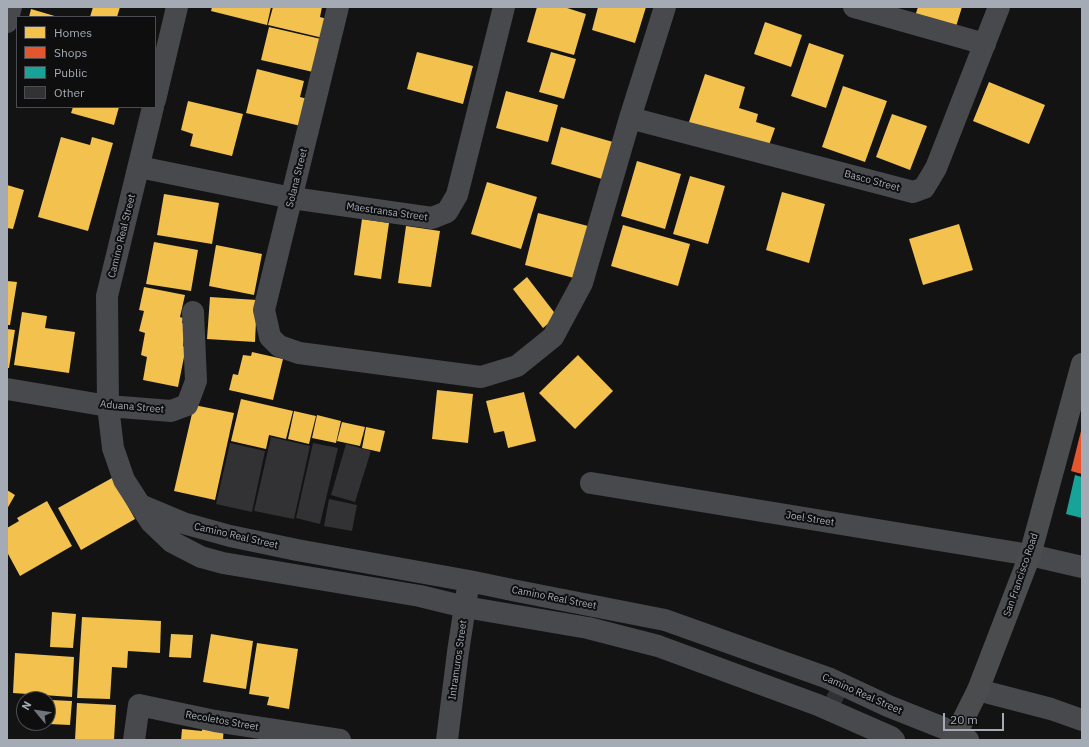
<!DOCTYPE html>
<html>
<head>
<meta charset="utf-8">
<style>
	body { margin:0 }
	#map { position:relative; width:1089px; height:747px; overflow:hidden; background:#131314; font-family:"IBM Plex Sans",sans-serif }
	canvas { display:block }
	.frame { position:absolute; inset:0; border:8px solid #a4abb5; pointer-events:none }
	.legend { position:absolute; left:16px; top:16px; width:140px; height:92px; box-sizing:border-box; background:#0e0e0f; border:1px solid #4a4d51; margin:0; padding:5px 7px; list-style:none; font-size:12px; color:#a4abb5 }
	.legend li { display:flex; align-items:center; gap:8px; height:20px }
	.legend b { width:20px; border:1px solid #4a4d51 }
	.north { position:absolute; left:16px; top:691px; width:40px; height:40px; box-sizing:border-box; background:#0e0e0f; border:1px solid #4a4d51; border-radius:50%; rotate:299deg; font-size:11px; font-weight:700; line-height:16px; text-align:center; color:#a4abb5 }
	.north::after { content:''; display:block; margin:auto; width:14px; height:18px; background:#71767d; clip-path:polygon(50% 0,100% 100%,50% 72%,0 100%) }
	.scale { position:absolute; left:943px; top:713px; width:61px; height:18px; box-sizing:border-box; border:2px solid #a4abb5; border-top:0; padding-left:5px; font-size:12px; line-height:14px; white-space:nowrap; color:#a4abb5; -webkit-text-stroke:3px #0e0e0f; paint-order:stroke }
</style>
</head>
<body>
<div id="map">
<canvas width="1089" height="747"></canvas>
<div class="frame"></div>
<ul class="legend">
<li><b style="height:11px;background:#f2c14e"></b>Homes</li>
<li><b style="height:11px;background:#e4572e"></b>Shops</li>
<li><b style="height:11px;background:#17a398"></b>Public</li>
<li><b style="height:11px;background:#323234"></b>Other</li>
</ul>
<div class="north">N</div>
<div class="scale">20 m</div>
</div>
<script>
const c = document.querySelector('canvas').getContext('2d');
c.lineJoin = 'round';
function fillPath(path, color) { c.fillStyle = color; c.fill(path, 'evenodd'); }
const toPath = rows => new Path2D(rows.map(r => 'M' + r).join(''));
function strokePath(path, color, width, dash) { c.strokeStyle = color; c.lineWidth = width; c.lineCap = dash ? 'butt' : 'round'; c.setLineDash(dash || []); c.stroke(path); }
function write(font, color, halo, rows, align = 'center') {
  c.font = font + ' "IBM Plex Sans",sans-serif'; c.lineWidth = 4; c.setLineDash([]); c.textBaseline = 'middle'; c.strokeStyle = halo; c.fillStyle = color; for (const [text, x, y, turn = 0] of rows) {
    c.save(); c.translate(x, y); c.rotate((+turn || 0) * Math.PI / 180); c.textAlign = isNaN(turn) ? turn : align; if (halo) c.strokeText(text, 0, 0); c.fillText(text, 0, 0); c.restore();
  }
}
const homes = toPath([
	[93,7,120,7,117,17,90,17],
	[212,7,271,7,267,25,211,11],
	[273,7,322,7,320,17,327,19,323,38,268,25],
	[537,7,564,7,586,14,574,55,527,42],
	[598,7,646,7,635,43,592,30],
	[918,7,962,7,954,33,914,19],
	[31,9,58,17,29,17],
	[765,22,802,35,791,67,754,54],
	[269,27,321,39,313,72,261,60],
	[809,43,844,55,826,108,791,96],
	[417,52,473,66,463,104,407,89],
	[551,52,576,59,564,99,539,92],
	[257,69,304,81,300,97,312,100,305,127,246,113],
	[705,74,745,87,739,108,758,114,756,122,775,128,767,151,688,125],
	[989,82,1045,105,1029,144,973,121],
	[843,86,887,101,865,162,822,147],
	[506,91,558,105,548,142,496,128],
	[188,101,243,114,232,156,190,146,193,134,181,130],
	[73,107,119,107,114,125,71,113],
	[892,114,927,126,910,170,876,157],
	[561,127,613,142,602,179,551,164],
	[61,137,90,145,92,137,113,143,88,231,38,217],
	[637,161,681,174,665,229,621,216],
	[690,176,725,186,708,244,673,234],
	[487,182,537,197,521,249,471,234],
	[7,185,24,190,13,229,7,228],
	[782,192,825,204,809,263,766,250],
	[164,194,219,203,212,244,157,235],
	[538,213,588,226,574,278,525,265],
	[362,219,389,223,381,279,354,275],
	[959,224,973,270,923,285,909,239],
	[623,225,690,244,678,286,611,266],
	[406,226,440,231,431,287,398,283],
	[154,242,198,250,191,291,146,284],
	[216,245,262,254,254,295,209,286],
	[527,277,557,316,543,328,513,289],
	[7,281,17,282,10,325,7,325],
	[144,287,185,295,180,317,183,318,182,323,186,324,183,346,186,347,178,387,143,380,147,357,141,355,145,333,139,331,144,311,139,310],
	[210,297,257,300,255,342,207,339],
	[22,312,47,316,45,328,75,332,69,373,14,365],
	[7,329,15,330,9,368,7,368],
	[252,352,283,359,273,400,229,390,233,374,238,375,243,355,251,356],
	[578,355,613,391,575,429,539,393],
	[437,390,473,394,468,443,432,439],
	[524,392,536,441,508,448,504,431,494,433,486,401],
	[241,399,293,411,286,439,269,435,266,449,231,441],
	[194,405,234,413,215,500,174,491],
	[294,411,316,416,309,444,288,439],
	[317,415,341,421,336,443,312,438],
	[342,422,365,427,360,446,337,441],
	[366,427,385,431,380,452,362,448],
	[112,478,135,519,81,550,58,508],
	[7,490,15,495,7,509],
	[47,501,72,546,20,576,7,552,7,528,19,521,17,518],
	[52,612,76,614,73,648,50,647],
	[82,617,161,621,160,653,128,651,127,668,112,667,110,699,77,698],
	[171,634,193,635,191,658,169,657],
	[211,634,253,641,246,689,203,682],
	[257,643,298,649,289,709,267,705,269,697,249,694],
	[15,653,74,657,72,697,13,693],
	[51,700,72,701,70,725,49,724],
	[77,703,116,705,114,740,75,740],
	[203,721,224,723,223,740,181,740,182,729,202,731]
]);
const shops = toPath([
	[1081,431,1082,431,1082,474,1071,471]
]);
const public = toPath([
	[1075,475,1082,477,1082,518,1066,514]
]);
const building = toPath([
	[271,437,310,446,294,519,254,511],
	[230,443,265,451,252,512,216,504],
	[313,443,338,448,320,524,296,518],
	[346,444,371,451,355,502,331,495],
	[329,499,357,505,352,531,324,526],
	[832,685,847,692,840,706,825,699]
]);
const minor = toPath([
	[338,7,264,310,270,337,279,346,299,353,481,377,517,366,553,337,582,283,630,118,665,7],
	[854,7,985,44],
	[7,22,11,7],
	[155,100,177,7],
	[153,107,107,296,108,406,113,448,124,480,151,522,172,542,201,557,223,563,420,596,465,607,588,628,658,646,818,705,891,737,894,740],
	[630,118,913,192,924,188,936,168,999,7],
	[139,167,292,198,432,218,447,212,457,195,504,7],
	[7,389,108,406,171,411,187,405,196,381,193,312],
	[591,483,1030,555,1082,567],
	[140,505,183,523,230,536,297,550,469,581,517,591,665,620,828,678,888,706,956,733],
	[978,690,1051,709,1082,720],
	[134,740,139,705,215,721,340,740],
	[447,740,458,652,467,593]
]);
const major = toPath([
	[953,740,978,690,1030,555,1082,364]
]);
const highway = toPath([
	[956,733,968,740]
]);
const streetNames = [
	["Solana Street",297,178,-76],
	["Basco Street",872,181,15],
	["Maestransa Street",387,212,8],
	["Camino Real Street",122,236,-76],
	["Aduana Street",132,407,5],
	["Joel Street",810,519,9],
	["Camino Real Street",236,536,13],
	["San Francisco Road",1021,575,-71],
	["Camino Real Street",554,598,11],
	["Intramuros Street",458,660,-82],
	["Camino Real Street",862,694,24],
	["Recoletos Street",222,721,10]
];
fillPath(homes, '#f2c14e');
fillPath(shops, '#e4572e');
fillPath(public, '#17a398');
fillPath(building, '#323234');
strokePath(minor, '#48494c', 22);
strokePath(major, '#4a4c4e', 22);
strokePath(highway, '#4a4c4e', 22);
write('10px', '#a4abb5', '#0e0e0f', streetNames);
</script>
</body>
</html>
